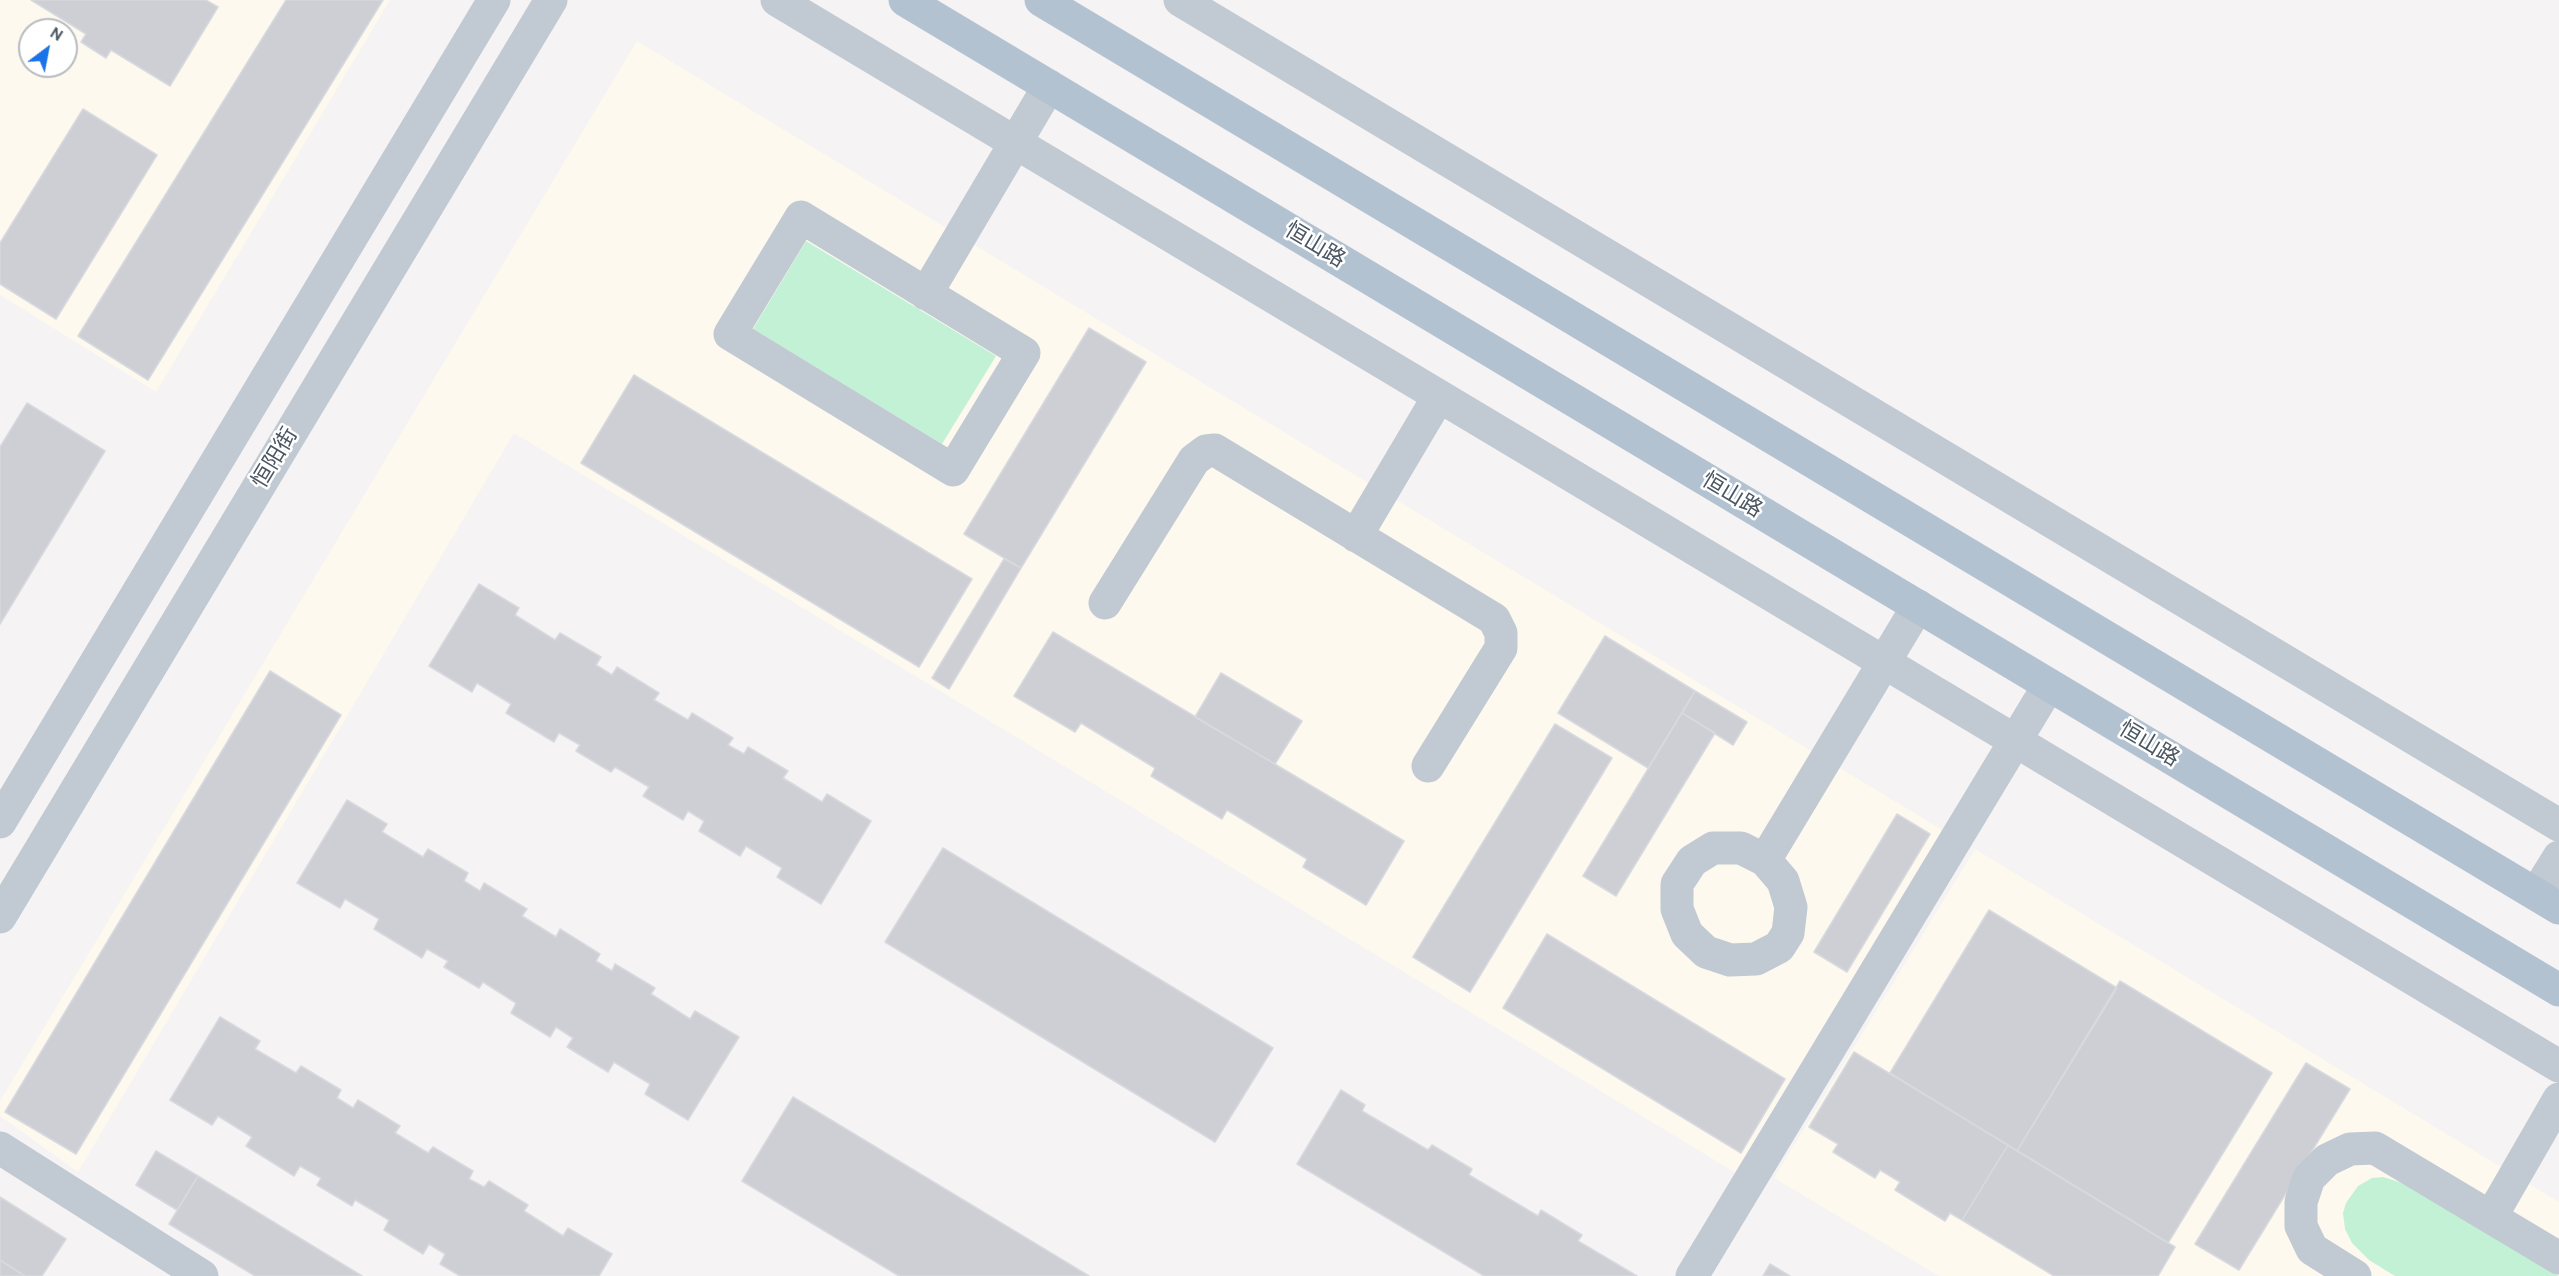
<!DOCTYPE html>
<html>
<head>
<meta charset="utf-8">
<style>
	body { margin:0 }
	#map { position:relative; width:2559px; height:1276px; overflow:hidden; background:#f5f3f3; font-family:Cabin,sans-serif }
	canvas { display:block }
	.north { position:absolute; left:18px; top:18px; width:60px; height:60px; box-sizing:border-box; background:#fff; border:2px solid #b7bbc0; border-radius:50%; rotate:32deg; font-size:16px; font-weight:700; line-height:24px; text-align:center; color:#4a5661 }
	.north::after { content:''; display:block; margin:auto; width:21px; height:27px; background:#1a73e8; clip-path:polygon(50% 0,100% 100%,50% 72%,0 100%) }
</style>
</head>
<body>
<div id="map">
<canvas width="2559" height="1276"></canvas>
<div class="north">N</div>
</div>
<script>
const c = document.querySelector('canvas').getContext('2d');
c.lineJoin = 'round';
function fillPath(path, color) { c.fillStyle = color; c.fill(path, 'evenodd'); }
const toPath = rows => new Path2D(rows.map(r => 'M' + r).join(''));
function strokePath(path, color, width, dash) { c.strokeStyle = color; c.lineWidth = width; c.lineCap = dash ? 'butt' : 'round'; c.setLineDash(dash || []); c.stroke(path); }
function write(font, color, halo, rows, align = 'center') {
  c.font = font + ' Cabin,"Noto Sans SC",sans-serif'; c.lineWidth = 5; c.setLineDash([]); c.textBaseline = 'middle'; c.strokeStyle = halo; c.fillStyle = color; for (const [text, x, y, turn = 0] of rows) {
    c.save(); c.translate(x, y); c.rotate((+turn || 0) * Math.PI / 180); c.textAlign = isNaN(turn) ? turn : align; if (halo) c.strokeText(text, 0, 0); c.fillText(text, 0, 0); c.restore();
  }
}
const commercial = toPath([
	[0,0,390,0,156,392,0,295],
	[30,30,66,30,66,66,30,66],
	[637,41,1944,831,1736,1173,514,433,78,1172,0,1116,0,1101],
	[1975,849,2559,1202,2559,1276,1939,1276,1774,1178]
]);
const green = toPath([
	[806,241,996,356,942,444,753,329],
	[2383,1177,2415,1187,2559,1276,2395,1276,2369,1260,2352,1243,2345,1229,2343,1213,2346,1203,2358,1186,2372,1178]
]);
const building = toPath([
	[31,0,206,0,218,7,170,86,111,50,106,58,81,42,86,34,31,0],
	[286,0,383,0,148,380,78,336,286,0],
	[83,109,157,155,56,319,0,284,0,243,83,109],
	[1089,328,1146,362,1021,568,964,534,1089,328],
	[634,375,972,579,919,667,581,463,634,375],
	[27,403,105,451,0,624,0,447,27,403],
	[1004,559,1021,568,949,689,932,678,1004,559],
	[479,584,519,608,515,615,555,640,560,633,601,657,596,665,612,675,617,667,659,693,654,700,688,720,692,713,733,738,728,745,744,754,748,747,788,771,783,778,822,802,827,794,871,821,821,904,777,877,782,868,746,846,740,856,699,831,704,821,688,811,683,820,643,796,649,787,615,767,611,772,576,751,580,745,559,733,554,742,506,713,511,704,477,683,472,692,429,666,479,584],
	[1053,632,1404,841,1366,905,1303,867,1307,859,1227,810,1222,819,1151,776,1155,768,1081,723,1075,732,1014,696,1053,632],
	[1605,636,1695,691,1648,768,1558,713,1605,636],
	[270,671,341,715,76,1154,5,1112,270,671],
	[1221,673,1302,721,1275,764,1195,717,1221,673],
	[1695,691,1747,722,1733,745,1682,713,1695,691],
	[1682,713,1715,733,1616,896,1583,876,1682,713],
	[1555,724,1612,758,1470,992,1413,957,1555,724],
	[347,800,387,824,382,832,423,857,428,849,468,873,464,881,480,891,484,883,527,909,522,916,556,937,560,929,600,954,596,961,612,971,615,964,655,988,651,994,690,1019,695,1011,739,1037,688,1120,645,1094,650,1084,614,1062,608,1072,567,1047,573,1038,556,1027,550,1037,511,1013,516,1003,483,982,479,988,444,967,448,961,427,949,422,958,374,929,379,919,345,899,340,908,297,883,347,800],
	[1897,814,1930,834,1847,972,1814,952,1897,814],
	[943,848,1273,1048,1215,1142,885,942,943,848],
	[1989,910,2117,988,2017,1151,1890,1073,1989,910],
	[1547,934,1785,1079,1741,1153,1503,1008,1547,934],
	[2120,981,2272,1073,2168,1243,2017,1151,2120,981],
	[220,1017,260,1041,255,1049,296,1073,301,1066,341,1090,337,1098,353,1108,358,1100,400,1126,395,1133,428,1153,433,1147,473,1171,469,1179,484,1187,489,1181,528,1205,524,1211,563,1236,568,1228,612,1254,599,1276,460,1276,440,1264,445,1254,429,1244,423,1254,384,1230,389,1220,355,1200,352,1206,317,1185,321,1178,300,1166,294,1176,246,1146,252,1137,218,1116,212,1125,170,1100,220,1017],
	[1854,1052,2008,1145,1962,1220,1950,1213,1945,1221,1895,1190,1900,1182,1880,1170,1875,1178,1833,1152,1838,1144,1809,1127,1854,1052],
	[2306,1063,2350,1089,2239,1270,2195,1244,2306,1063],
	[1341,1090,1365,1105,1362,1111,1428,1150,1432,1145,1472,1169,1469,1175,1538,1216,1541,1210,1582,1235,1578,1241,1637,1276,1484,1276,1297,1164,1341,1090],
	[793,1097,1089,1276,899,1276,742,1181,793,1097],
	[2008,1145,2175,1247,2158,1276,2054,1276,1962,1220,2008,1145],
	[156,1151,198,1176,177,1210,136,1185,156,1151],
	[198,1176,362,1276,255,1276,169,1224,198,1176],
	[0,1197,66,1239,42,1276,25,1276,0,1260,0,1197],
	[0,1260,23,1275,22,1276,0,1276,0,1260],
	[1770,1264,1790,1276,1763,1276,1770,1264]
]);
const minor = toPath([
	[777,0,2559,1066],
	[1180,0,2559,825],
	[801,217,1024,353,953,470,730,334,801,217],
	[926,294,1049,86],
	[1356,536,1439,396],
	[1105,603,1194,460,1206,451,1215,450,1494,619,1501,633,1501,648,1428,766],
	[0,822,494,0],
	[1713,848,1741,848,1765,860,1783,881,1791,907,1788,933,1779,947,1756,959,1730,960,1706,952,1687,934,1677,909,1677,884,1692,861,1713,848],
	[1765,860,1918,606],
	[2536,894,2559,857],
	[0,917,551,0],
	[0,1148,202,1276],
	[2491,1217,2559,1099],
	[1692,1276,2049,685],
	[2355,1276,2312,1249,2301,1226,2301,1202,2309,1178,2327,1160,2350,1149,2375,1148,2559,1258]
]);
const major = toPath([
	[905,0,2559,990],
	[1041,0,2559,908]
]);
const streetNames = [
	["恒山路",1315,245,31],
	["恒阳街",275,458,-59],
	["恒山路",1732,495,31],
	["恒山路",2149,744,31]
];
fillPath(commercial, '#fdf9ef');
fillPath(green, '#c3f1d5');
fillPath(building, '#cdcfd5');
strokePath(building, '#d7d9de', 1.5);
strokePath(minor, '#c1cad2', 33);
strokePath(major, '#b3c2d1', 33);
write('22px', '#4a5661', '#fff', streetNames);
</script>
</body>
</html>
